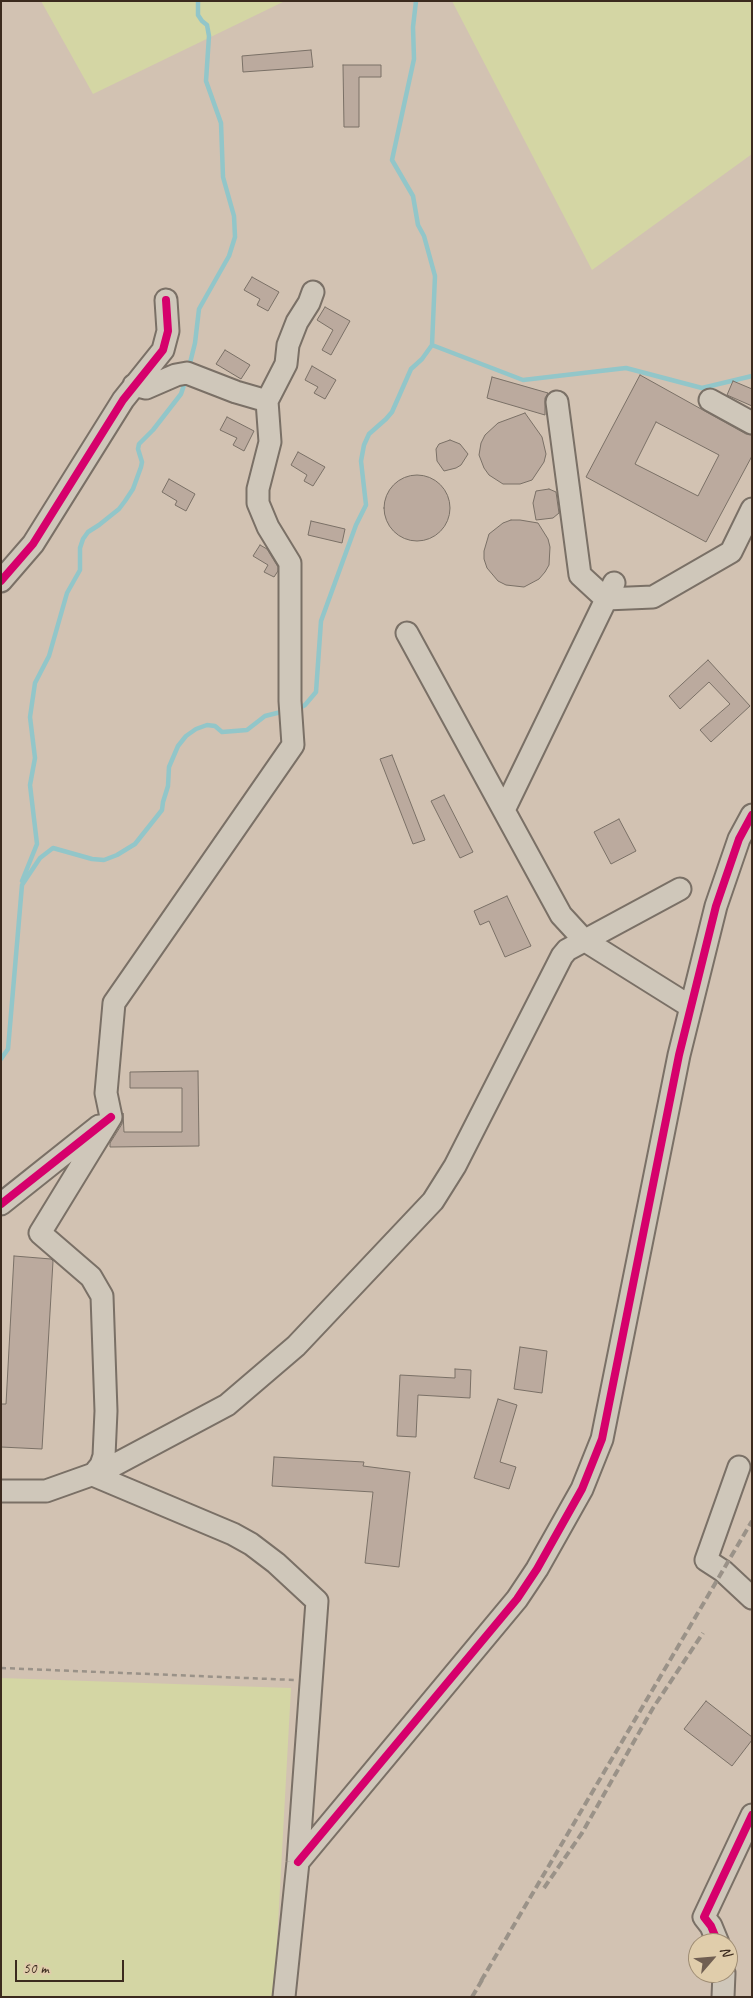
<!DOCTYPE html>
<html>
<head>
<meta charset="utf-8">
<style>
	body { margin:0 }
	#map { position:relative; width:753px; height:1998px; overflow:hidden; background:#d2c2b2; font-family:Caveat,sans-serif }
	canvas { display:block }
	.frame { position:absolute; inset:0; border:2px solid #3b2a1e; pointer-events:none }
	.north { position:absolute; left:688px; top:1933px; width:50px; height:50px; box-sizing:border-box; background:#e0cdab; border:1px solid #9e8c73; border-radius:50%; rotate:63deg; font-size:14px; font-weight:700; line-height:20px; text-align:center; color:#3b2a1e }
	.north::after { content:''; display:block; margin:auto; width:18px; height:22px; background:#705f52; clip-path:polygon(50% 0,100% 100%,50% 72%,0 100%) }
	.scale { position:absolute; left:15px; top:1960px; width:109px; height:22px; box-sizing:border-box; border:2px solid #3b2a1e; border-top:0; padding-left:6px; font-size:15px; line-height:18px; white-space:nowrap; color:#3b2a1e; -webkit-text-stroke:4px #e0cdab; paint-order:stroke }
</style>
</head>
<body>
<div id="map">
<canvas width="753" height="1998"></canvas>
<div class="frame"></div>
<div class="north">N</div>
<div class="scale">50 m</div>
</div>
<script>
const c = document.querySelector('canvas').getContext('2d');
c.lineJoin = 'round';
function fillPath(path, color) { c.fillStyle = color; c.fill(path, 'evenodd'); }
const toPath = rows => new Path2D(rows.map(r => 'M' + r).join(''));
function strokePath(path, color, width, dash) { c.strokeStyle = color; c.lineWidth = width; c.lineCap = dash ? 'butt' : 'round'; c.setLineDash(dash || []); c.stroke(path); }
const green = toPath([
	[41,1,285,1,93,94],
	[452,1,752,1,752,154,592,270],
	[1,1678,291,1688,274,1997,1,1997]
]);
const stream = toPath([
	[432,345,523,380,626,368,702,388,752,376],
	[189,367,195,343,199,309,229,256,235,237,234,216,223,177,221,123,206,81,209,36,207,25,202,21,198,15,198,1],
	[298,709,305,705,316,692,321,621,356,525,366,505,361,461,364,445,369,434,386,419,392,412,411,369,422,359,432,345,435,276,424,236,418,225,413,196,392,160,414,59,413,27,416,1],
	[22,881,37,844,30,785,35,758,30,717,35,683,49,656,67,593,80,570,80,548,83,539,88,532,99,525,119,509,125,501,133,489,141,467,142,462,138,449,139,444,153,430,181,394,186,379],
	[1,1059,8,1049,22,885,40,858,53,848,92,859,104,860,117,855,135,844,162,810,163,802,168,786,169,767,178,746,186,736,196,729,207,725,215,726,222,732,247,730,265,716,285,711]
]);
const building = toPath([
	[311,50,313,67,243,72,242,56,311,50],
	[343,65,381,65,381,77,359,77,359,127,344,127,343,65],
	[252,277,279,292,268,311,257,305,260,299,244,290,252,277],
	[325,307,350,321,331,355,322,350,333,330,317,320,325,307],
	[225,350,250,365,241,379,216,364,225,350],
	[312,366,336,380,325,399,314,393,318,387,305,380,312,366],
	[640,375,746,434,752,435,752,456,706,542,586,477,640,375],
	[656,422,719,455,698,496,635,464,656,422],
	[492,377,548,393,545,398,545,415,487,398,492,377],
	[733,381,752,389,752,406,727,395,733,381],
	[525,413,542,437,546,454,544,462,532,480,520,484,503,484,489,475,484,468,479,455,481,443,485,435,498,423,525,413],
	[227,417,254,431,244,451,233,445,237,438,220,430,227,417],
	[450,440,460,444,468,454,461,465,456,468,444,471,437,461,436,449,439,444,450,440],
	[298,452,325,467,313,486,304,481,307,475,291,465,298,452],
	'384 508a33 33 0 1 1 66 0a33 33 0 1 1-66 0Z',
	[169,479,195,494,186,511,175,505,177,501,162,492,169,479],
	[549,489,556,492,559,513,553,518,536,520,533,503,536,491,549,489],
	[511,520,520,520,538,523,548,539,550,547,549,565,545,572,539,579,524,587,506,585,498,581,487,568,484,559,484,551,489,534,503,523,511,520],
	[311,521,345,529,342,543,308,535,311,521],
	[260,545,267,549,278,567,278,571,274,577,264,572,268,565,253,556,260,545],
	[708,660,750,706,711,742,700,730,730,704,709,682,680,709,669,696,708,660],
	[392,755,425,840,413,844,380,759,392,755],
	[444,795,473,852,460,858,431,801,444,795],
	[619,819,636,851,611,864,594,832,619,819],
	[507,896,531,946,505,957,489,921,480,925,474,911,507,896],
	[198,1071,199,1146,110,1147,110,1143,122,1124,123,1113,124,1132,182,1132,182,1088,130,1088,130,1072,198,1071],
	[14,1256,51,1259,53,1261,42,1449,1,1447,1,1404,6,1404,14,1256],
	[520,1347,547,1351,542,1393,514,1389,520,1347],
	[455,1369,471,1370,470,1398,418,1395,416,1437,397,1436,400,1375,455,1378,455,1369],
	[498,1399,517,1405,500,1462,516,1467,509,1489,474,1478,498,1399],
	[274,1457,364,1462,363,1466,410,1472,399,1567,365,1563,373,1492,272,1486,274,1457],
	[706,1701,752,1737,752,1740,732,1766,684,1729,706,1701]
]);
const path = toPath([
	[1,1668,295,1680]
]);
const minor = toPath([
	[134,385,146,388,176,375,187,373,236,392,267,401],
	[710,400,752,423],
	[557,402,580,575,606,599,653,597,731,552,752,509],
	[1,581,33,544,123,400,163,350,168,331,166,300],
	[407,633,561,915,584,940,691,1007],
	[504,810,614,583],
	[1,1204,99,1126],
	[739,1467,706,1560,723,1571,752,1598],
	[1,1491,46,1491,105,1470,227,1405,296,1346,433,1201,455,1166,562,956,567,950,680,889],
	[298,1862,517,1599,537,1569,582,1489,602,1439,606,1419,679,1055,716,906,739,839,752,815],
	[718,1943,711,1926,704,1917,752,1815],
	[284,1997,298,1862,317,1601,276,1563,251,1544,233,1534,93,1475,101,1465,104,1456,106,1411,102,1296,91,1277,40,1233,111,1117,106,1093,114,1003,293,745,290,701,290,563,268,527,258,503,258,489,270,442,267,401,286,364,288,345,297,322,309,303,313,292],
	[723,1997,724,1973]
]);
const rail = toPath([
	[544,1888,582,1833,653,1708,703,1633],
	[481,1981,752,1521],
	[472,1997,485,1975]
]);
const cycleway = toPath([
	[1,581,33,544,123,400,163,350,168,331,166,300],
	[1,1204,111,1117],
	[298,1862,517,1599,537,1569,582,1489,602,1439,606,1419,679,1055,716,906,739,839,752,815],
	[718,1943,711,1926,704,1917,752,1815]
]);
fillPath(green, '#d4d6a4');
strokePath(stream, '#92c6c9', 4.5);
fillPath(building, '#bbaa9e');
strokePath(building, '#7a7066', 1);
strokePath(minor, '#7a7066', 25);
strokePath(path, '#9a9288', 2.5, [5, 4]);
strokePath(minor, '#cfc7ba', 21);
strokePath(rail, '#9a9288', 4, [8, 4]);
strokePath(cycleway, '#d6006c', 8);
</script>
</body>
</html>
